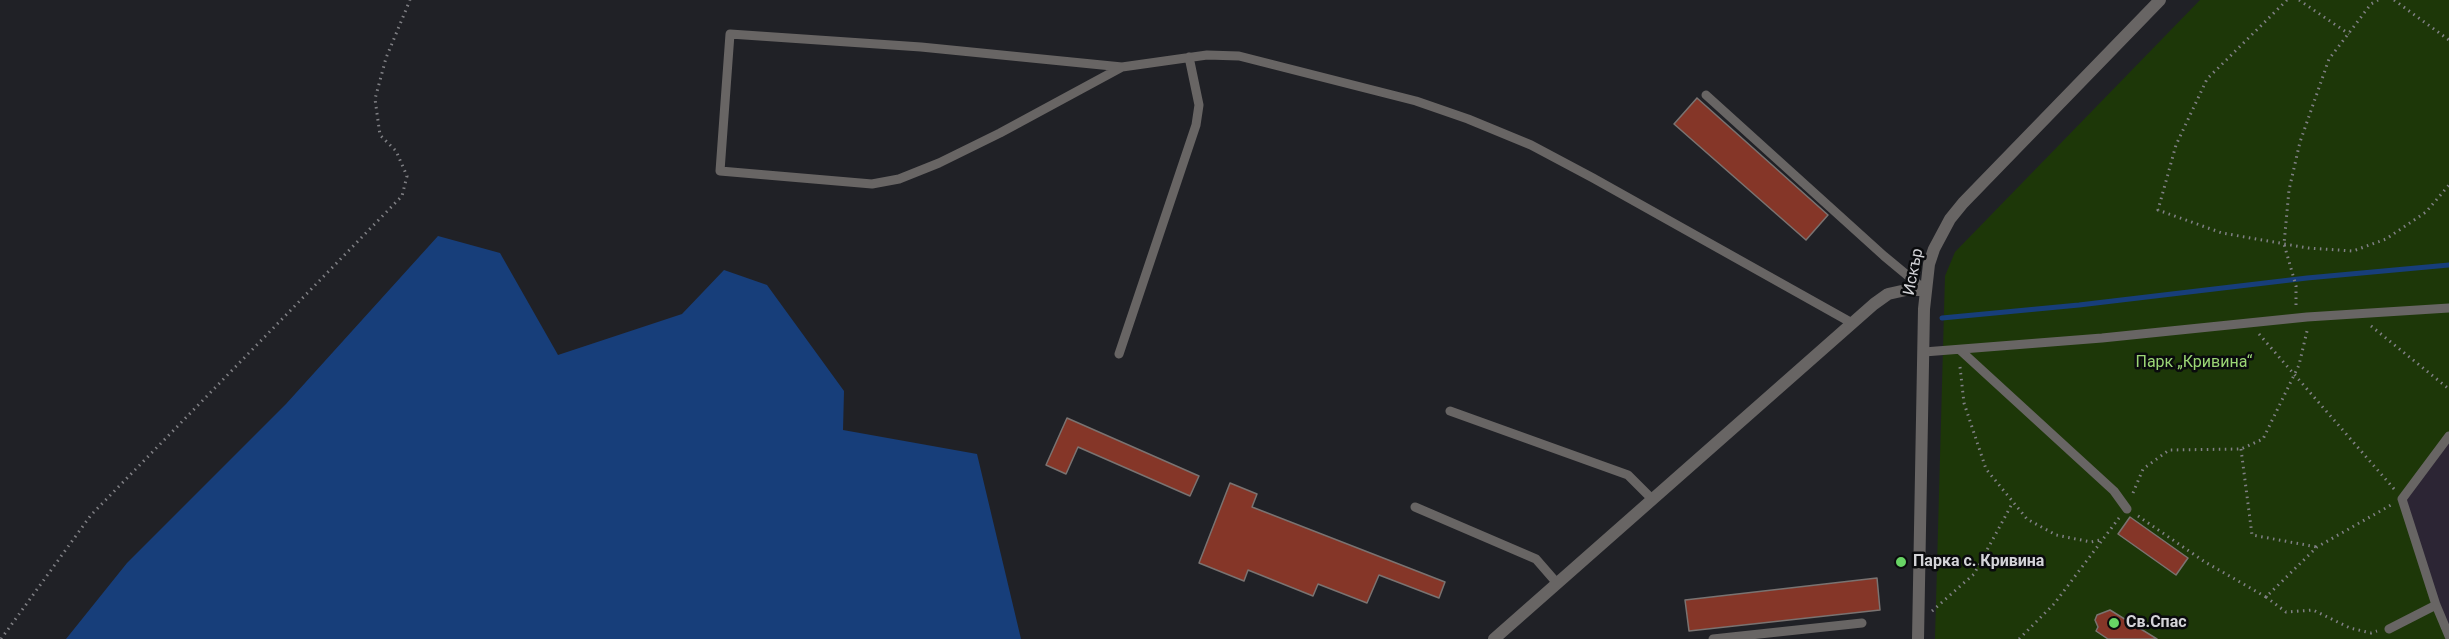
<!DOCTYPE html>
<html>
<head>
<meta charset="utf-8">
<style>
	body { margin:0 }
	canvas { display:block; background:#202126 }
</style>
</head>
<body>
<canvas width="2449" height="639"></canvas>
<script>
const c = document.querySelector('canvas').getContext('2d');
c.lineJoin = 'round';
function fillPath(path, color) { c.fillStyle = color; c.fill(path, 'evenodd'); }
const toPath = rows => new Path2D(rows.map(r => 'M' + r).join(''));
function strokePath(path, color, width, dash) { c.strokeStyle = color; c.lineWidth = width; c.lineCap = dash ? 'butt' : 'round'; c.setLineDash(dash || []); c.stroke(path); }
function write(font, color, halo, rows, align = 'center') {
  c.font = font + ' Roboto,sans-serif'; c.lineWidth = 5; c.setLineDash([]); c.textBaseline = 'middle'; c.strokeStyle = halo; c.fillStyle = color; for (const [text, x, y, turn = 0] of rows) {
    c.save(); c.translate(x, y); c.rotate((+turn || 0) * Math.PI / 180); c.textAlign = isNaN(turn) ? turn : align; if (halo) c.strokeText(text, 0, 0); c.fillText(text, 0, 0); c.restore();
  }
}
const industrial = toPath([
	[2449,438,2449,636,2402,499]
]);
const green = toPath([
	[2200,0,2449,0,2449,438,2402,499,2449,639,1935,639,1945,276,1955,252]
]);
const water = toPath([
	[438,236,500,253,558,355,682,314,724,270,767,285,844,391,843,430,977,454,1021,639,66,639,127,563,286,404]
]);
const stream = toPath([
	[1942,318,2079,305,2307,278,2449,265]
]);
const building = toPath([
	[1697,98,1828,215,1806,240,1674,124,1697,98],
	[1067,418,1199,476,1190,496,1078,447,1066,474,1046,465,1067,418],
	[1230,483,1257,494,1252,507,1445,582,1439,598,1379,575,1367,603,1318,584,1313,596,1248,570,1244,581,1199,563,1230,483],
	[2130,517,2188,558,2176,575,2118,534,2130,517],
	[1877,578,1880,610,1689,631,1685,600,1877,578],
	[2110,610,2157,639,2108,639,2096,631,2098,627,2095,620,2097,615,2110,610]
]);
const path = toPath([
	[2287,0,2207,79,2176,145,2158,210,2222,233,2308,248,2353,251,2386,239,2426,212,2449,185],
	[2299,0,2349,34],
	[2394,0,2449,40],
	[2296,305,2296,286,2284,244,2289,190,2300,142,2329,59,2371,4,2378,0],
	[2371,326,2449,389],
	[2259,334,2395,490],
	[1960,367,1964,403,1986,469,2027,519,2056,535,2091,542,2100,540],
	[2241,449,2252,535,2317,547],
	[2133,493,2143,469,2169,450,2241,449,2263,439,2299,365,2307,331],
	[2138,516,2205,562,2266,597,2317,547,2391,505],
	[2266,597,2286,612,2313,610,2350,628,2371,633,2377,631],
	[1932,611,1974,574,2013,502],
	[1,639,91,515,402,196,407,176,396,151,380,135,375,99,386,58,410,0],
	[2019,639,2054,604,2119,518]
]);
const service = toPath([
	[1122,67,1000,133,939,163,899,179,872,184,720,171,730,34,921,47,1122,67,1207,55,1239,56,1416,101,1468,119,1531,145,1593,178,1852,323],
	[1706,95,1884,256,1925,290],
	[1960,350,2114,491,2127,509],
	[1924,352,2102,338,2307,317,2449,308],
	[1119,354,1196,125,1199,105,1189,57],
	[1450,411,1628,475,1651,498],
	[2449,436,2402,499,2436,605,2449,636],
	[1415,507,1536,559,1556,582],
	[2389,629,2436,605],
	[1713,639,1862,623]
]);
const minor = toPath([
	[1494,639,1874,304,1888,294,1906,290,1925,290],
	[1918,639,1924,309,1929,264,1934,249,1950,219,1963,203,2160,0]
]);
const markers = [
	[1901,562,6,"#68d465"],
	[2114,623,6,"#68d465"]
];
const streetNames = [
	["Искър",1914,272,-79]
];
const parkNames = [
	["Парк „Кривина“",2194,363]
];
const poiNames = [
	["Парка с. Кривина",1913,562],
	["Св.Спас",2126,623]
];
fillPath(industrial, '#2c2534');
fillPath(green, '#1d3708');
fillPath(water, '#173e7a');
strokePath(stream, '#173e7a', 5);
fillPath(building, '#853628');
strokePath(building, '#7a7371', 1.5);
strokePath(path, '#808085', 3, [1.5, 4.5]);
strokePath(service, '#686564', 9);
strokePath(minor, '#686564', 12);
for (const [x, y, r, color] of markers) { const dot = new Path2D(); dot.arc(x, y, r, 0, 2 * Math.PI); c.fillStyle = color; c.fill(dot); strokePath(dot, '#0a0b0d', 2); }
write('16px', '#d4d4d8', '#0a0b0d', streetNames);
write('16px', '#9bd675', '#0a0b0d', parkNames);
write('bold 16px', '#d4d4d8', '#0a0b0d', poiNames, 'left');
</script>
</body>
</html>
